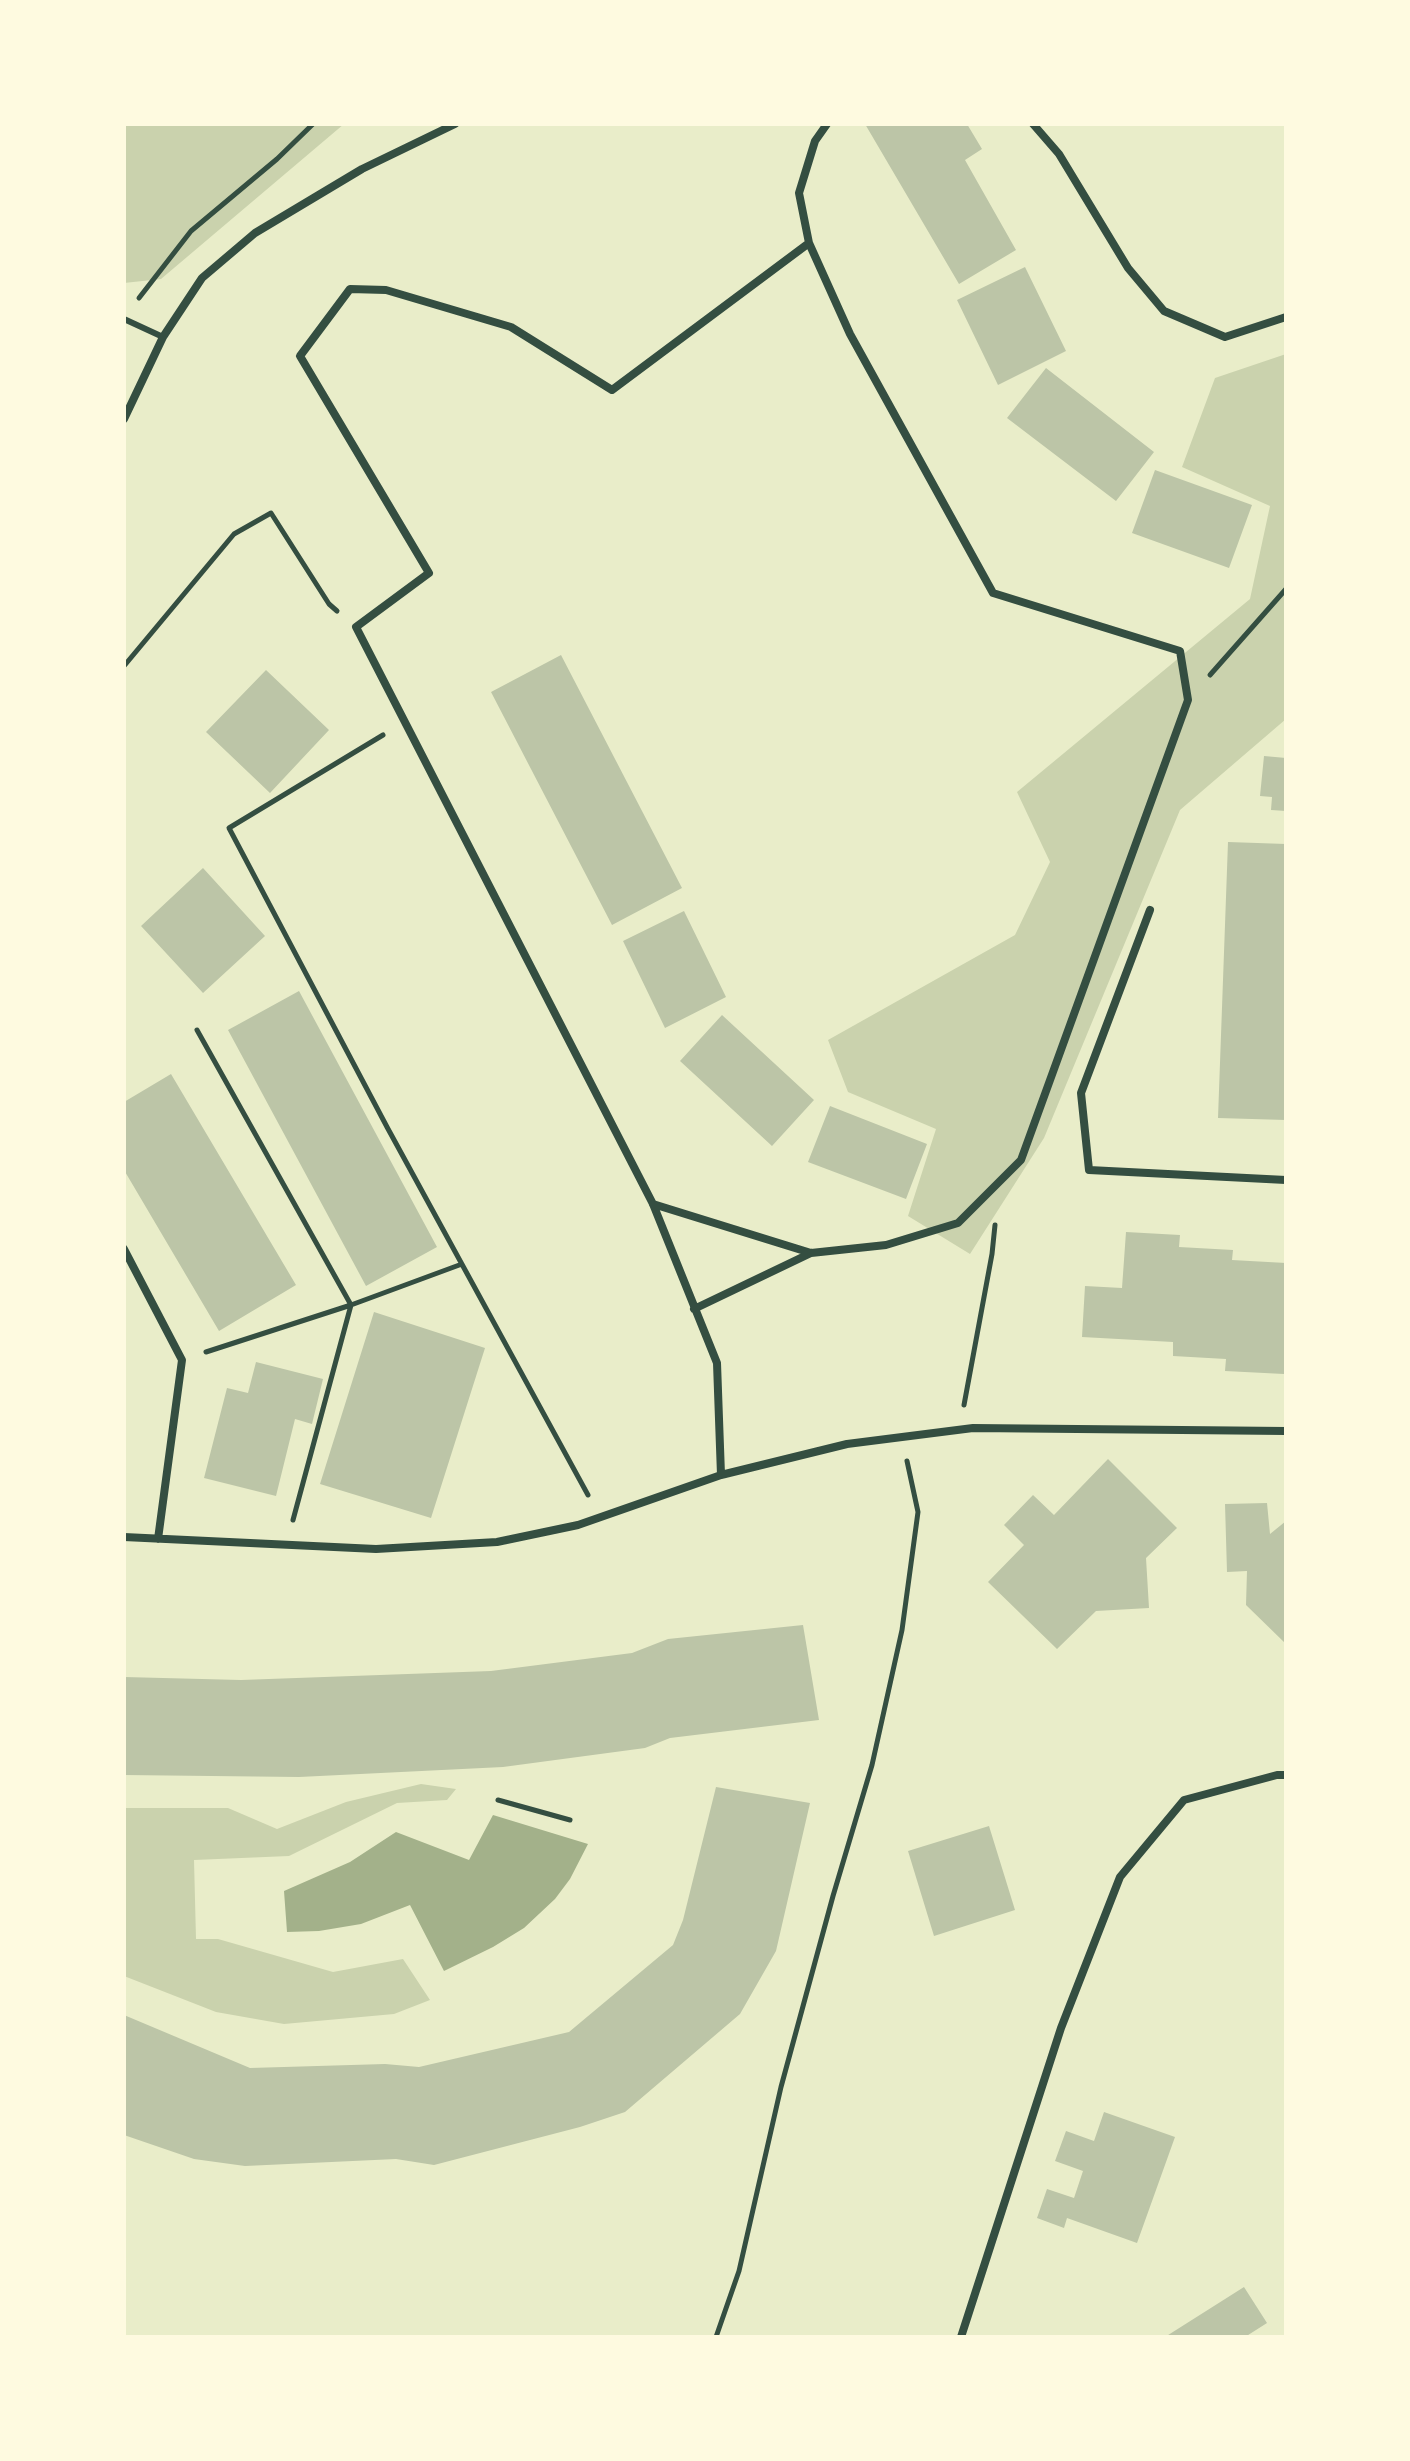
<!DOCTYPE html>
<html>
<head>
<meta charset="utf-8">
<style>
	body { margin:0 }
	#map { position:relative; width:1410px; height:2461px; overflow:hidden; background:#e9edc9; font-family:Merriweather,serif }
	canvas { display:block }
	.frame { position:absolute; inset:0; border:126px solid #fefae0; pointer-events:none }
</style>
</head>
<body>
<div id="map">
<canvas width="1410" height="2461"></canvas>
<div class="frame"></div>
</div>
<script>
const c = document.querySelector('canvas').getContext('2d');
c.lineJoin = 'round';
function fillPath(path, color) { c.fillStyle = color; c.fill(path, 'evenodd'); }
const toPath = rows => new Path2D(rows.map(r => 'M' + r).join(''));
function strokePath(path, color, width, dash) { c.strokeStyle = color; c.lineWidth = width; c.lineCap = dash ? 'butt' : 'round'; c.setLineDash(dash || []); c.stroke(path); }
const green = toPath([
	[124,124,344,124,161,279,124,283],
	[1286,354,1286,719,1180,810,1044,1138,970,1254,908,1216,936,1129,848,1092,828,1040,1015,935,1050,862,1017,792,1250,599,1270,506,1182,467,1215,378],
	[421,1784,456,1789,447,1800,397,1803,289,1856,194,1860,196,1939,218,1939,333,1972,403,1959,430,2000,394,2014,284,2024,216,2012,124,1976,124,1808,228,1808,277,1829,346,1802]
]);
const water = toPath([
	[493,1815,588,1844,570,1879,555,1899,524,1928,493,1947,444,1971,410,1905,361,1924,319,1931,287,1932,284,1891,350,1862,396,1832,469,1860]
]);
const building = toPath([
	[865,124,967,124,982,149,965,160,1016,250,959,284],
	[1025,267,1066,351,998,385,957,300],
	[1046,368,1154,452,1116,501,1007,418],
	[1155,470,1252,505,1229,568,1132,533],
	[561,655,682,888,612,925,491,692],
	[266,670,329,730,270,793,206,732],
	[1264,756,1286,758,1286,811,1271,810,1272,797,1260,796],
	[1228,842,1286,844,1286,1120,1218,1118],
	[203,868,265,936,203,993,141,926],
	[684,911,726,997,665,1028,623,941],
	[299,991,437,1247,366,1286,228,1030],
	[722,1015,814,1100,772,1146,680,1061],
	[171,1074,296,1285,219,1331,124,1170,124,1102],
	[830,1106,927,1144,906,1199,808,1162],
	[1126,1232,1180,1235,1179,1247,1233,1250,1232,1260,1286,1263,1284,1374,1225,1371,1226,1359,1173,1356,1173,1342,1082,1337,1085,1286,1122,1288],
	[374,1312,485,1348,431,1518,320,1484],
	[256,1362,323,1379,312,1424,295,1419,276,1496,204,1478,227,1388,248,1393],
	[1108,1459,1177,1528,1146,1558,1149,1608,1096,1611,1057,1649,988,1582,1024,1545,1004,1525,1033,1495,1054,1515],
	[1267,1503,1270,1534,1286,1521,1286,1644,1246,1605,1247,1571,1227,1572,1225,1504],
	[803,1625,819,1720,670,1738,645,1748,503,1767,299,1777,124,1775,124,1677,241,1680,491,1671,632,1653,668,1639],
	[716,1787,810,1803,776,1951,740,2014,625,2112,580,2127,434,2165,396,2159,245,2166,194,2159,124,2135,124,2015,250,2068,385,2064,419,2067,569,2032,673,1945,683,1920],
	[989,1826,1015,1910,934,1936,908,1851],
	[1104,2112,1175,2137,1137,2243,1067,2218,1064,2228,1037,2218,1047,2189,1074,2198,1083,2171,1055,2161,1066,2131,1094,2141],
	[1244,2287,1267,2323,1245,2337,1165,2337]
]);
const path = toPath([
	[139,298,191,231,277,159,313,124],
	[124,666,234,534,271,513,329,604,337,611],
	[1210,675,1286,589],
	[383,735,229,828,387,1127,588,1495],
	[197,1030,351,1305,293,1520],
	[206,1352,351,1305,462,1264],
	[964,1405,992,1254,995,1225],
	[498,1800,570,1820],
	[716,2337,739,2271,781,2087,833,1896,872,1765,902,1630,918,1512,907,1461]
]);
const service = toPath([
	[124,319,163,337]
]);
const minor = toPath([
	[1033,124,1059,154,1128,268,1164,311,1225,337,1286,317],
	[124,419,163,337,202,278,255,233,362,169,455,124],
	[1150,910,1081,1093,1089,1170,1286,1180],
	[653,1204,811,1253,886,1245,958,1223,1021,1160,1188,700,1180,651,993,593,850,334,809,243,799,193,815,141,827,124],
	[124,1249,182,1360,158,1539],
	[694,1309,811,1253],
	[721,1475,717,1363,653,1204,356,627,429,573,300,356,350,289,386,290,511,327,612,390,809,243],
	[124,1537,376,1549,497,1542,578,1525,721,1475,847,1444,973,1428,1286,1431],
	[961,2337,1061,2028,1120,1877,1184,1800,1277,1775,1286,1775]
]);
fillPath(green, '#cad2ad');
fillPath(water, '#a3b18a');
fillPath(building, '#bcc5a7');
strokePath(path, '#344e41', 5);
strokePath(service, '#344e41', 6);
strokePath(minor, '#344e41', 8);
</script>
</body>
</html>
